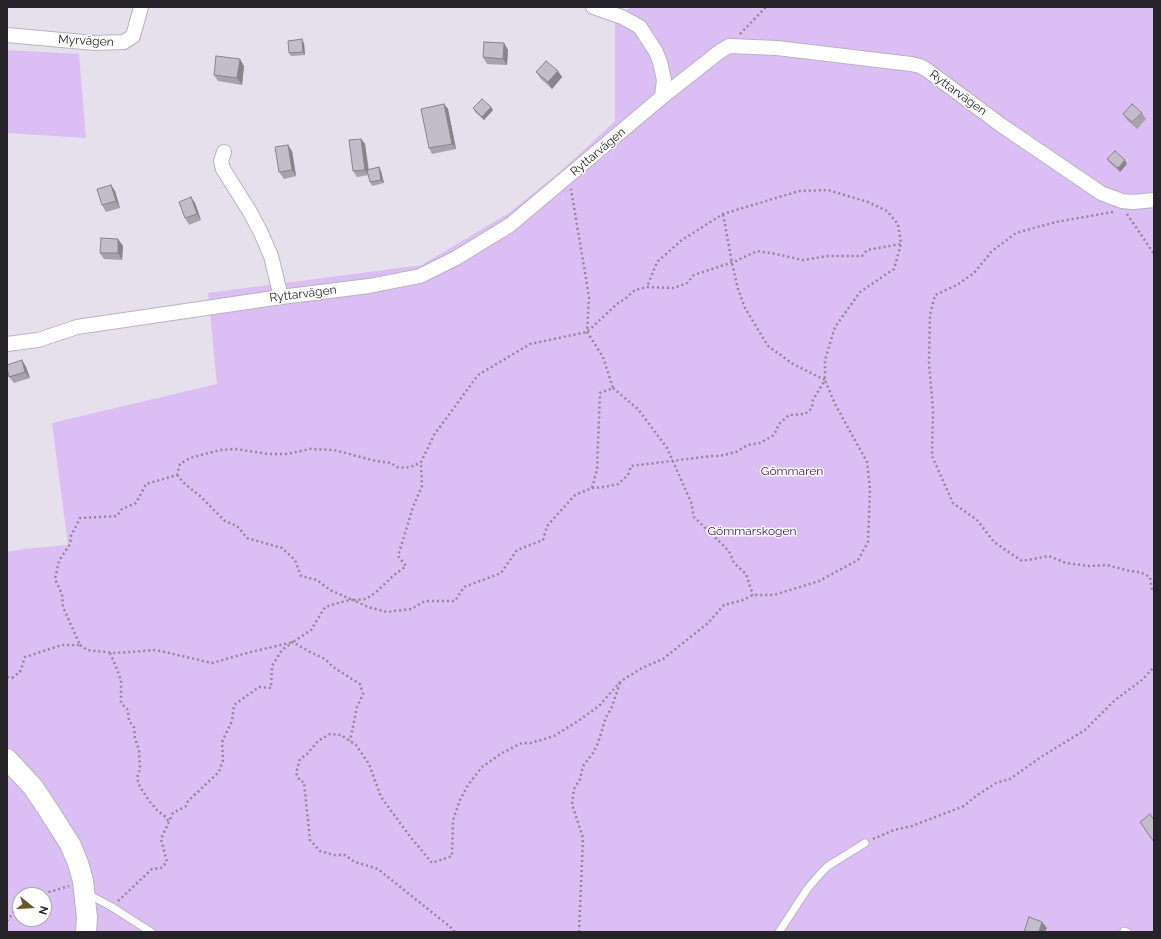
<!DOCTYPE html>
<html>
<head>
<meta charset="utf-8">
<style>
	body { margin:0 }
	#map { position:relative; width:1161px; height:939px; overflow:hidden; background:#e6dfec; font-family:Raleway,sans-serif }
	canvas { display:block }
	.frame { position:absolute; inset:0; border:8px solid #262429; pointer-events:none }
	.north { position:absolute; left:12px; top:887px; width:40px; height:40px; box-sizing:border-box; background:#fff; border:1px solid #a8a7a9; border-radius:50%; rotate:107deg; font-size:11px; font-weight:700; line-height:16px; text-align:center; color:#262429 }
	.north::after { content:''; display:block; margin:auto; width:14px; height:18px; background:#655b28; clip-path:polygon(50% 0,100% 100%,50% 72%,0 100%) }
</style>
</head>
<body>
<div id="map">
<canvas width="1161" height="939"></canvas>
<div class="frame"></div>
<div class="north">N</div>
</div>
<script>
const c = document.querySelector('canvas').getContext('2d');
c.lineJoin = 'round';
function fillPath(path, color) { c.fillStyle = color; c.fill(path, 'evenodd'); }
const toPath = rows => new Path2D(rows.map(r => 'M' + r).join(''));
function strokePath(path, color, width, dash) { c.strokeStyle = color; c.lineWidth = width; c.lineCap = dash ? 'butt' : 'round'; c.setLineDash(dash || []); c.stroke(path); }
function write(font, color, halo, rows, align = 'center') {
  c.font = font + ' Raleway,sans-serif'; c.lineWidth = 3; c.setLineDash([]); c.textBaseline = 'middle'; c.strokeStyle = halo; c.fillStyle = color; for (const [text, x, y, turn = 0] of rows) {
    c.save(); c.translate(x, y); c.rotate((+turn || 0) * Math.PI / 180); c.textAlign = isNaN(turn) ? turn : align; if (halo) c.strokeText(text, 0, 0); c.fillText(text, 0, 0); c.restore();
  }
}
const green = toPath([
	[630,7,1154,7,1154,932,7,932,7,552,24,549,68,545,52,423,217,384,208,293,422,265,509,213,561,171,615,121,615,22],
	[20,895,44,895,44,919,20,919],
	[7,50,79,54,86,138,7,133]
]);
const path = toPath([
	[740,34,766,7],
	[1113,212,1056,222,1016,233,992,251,974,273,957,285,935,295,930,315,929,363,933,410,932,456,953,503,977,520,994,542,1022,561,1049,556,1066,563,1089,566,1107,565,1130,571,1140,572,1150,577,1152,590,1154,590],
	[1127,214,1154,254],
	[613,388,638,409,667,448,691,502,694,517,729,551,734,563,746,574,753,595],
	[177,475,184,483,200,496,225,521,237,526,247,538,282,548,295,560,301,576,317,580,330,590,353,600,366,599,375,593,394,575,406,566,398,556,413,507,422,486,421,462],
	[592,488,604,487,618,484,628,475,631,466,712,456,720,456,736,452,748,445,760,443,774,435,779,424,789,415,805,414,812,408,813,400,825,380,793,364,768,346,745,308,738,289,732,263,723,214],
	[80,645,87,650,115,653,156,650,212,663,247,653,293,642,311,630,325,607,345,601,353,600,368,607,387,612,411,609,425,601,455,601,464,587,501,573,517,550,543,540,547,526,575,495,592,488,597,469,600,393,613,388,603,357,587,332,589,297,571,189],
	[110,653,116,667,121,680,121,703,128,710,129,721,134,727,135,738,139,750,140,769,137,778,140,787,150,802,158,811,167,818,169,822],
	[7,677,12,678,20,672,25,657,62,645,80,645,63,607,62,594,55,579,59,561,70,544,71,536,80,518,117,516,122,509,136,503,146,484,177,475,180,464,190,458,220,450,235,449,269,454,287,454,310,449,334,450,376,461,391,463,397,467,405,468,413,466,421,462,434,435,478,375,530,344,587,332,617,304,626,298,635,290,647,287,674,288,687,283,694,275,736,261,757,251,776,254,803,260,828,256,862,256,867,250,901,244],
	[873,839,894,830,912,826,964,806,976,796,996,783,1010,779,1041,757,1085,730,1115,700,1142,680,1154,667],
	[39,895,69,886],
	[118,901,152,869,161,868,167,862,161,839,173,813,186,806,188,801,219,772,223,760,222,742,232,721,234,705,259,687,271,688,272,666,282,650,293,642,310,652,325,659,333,667,360,684,363,694,357,707,350,741],
	[7,921,20,904],
	[454,932,454,930,378,869,355,862,345,855,334,855,320,851,310,840,304,782,300,781,296,773,300,759,307,754,318,741,330,734,341,735,356,745,369,764,381,797,409,835,432,863,452,856,453,820,460,800,468,785,482,767,502,753,522,743,531,743,554,736,578,721,599,706,621,681,642,668,663,659,708,623,724,605,743,600,753,595,774,595,819,581,858,560,868,542,870,489,867,462,835,404,825,380,825,360,835,327,860,292,894,269,901,244,898,224,887,211,868,202,828,190,799,191,723,214,682,240,657,262,647,287],
	[579,932,583,838,572,804,574,789,580,779,583,766,593,753,598,743,606,717,611,709,620,683]
]);
const lane = toPath([
	[86,893,112,907,151,932],
	[1124,931,1127,932],
	[779,932,808,888,821,873,828,866,865,843]
]);
const street = toPath([
	[593,7,622,17,640,27,656,52,660,62,664,80,662,97],
	[7,35,95,43,124,42,133,36,141,7],
	[224,152,221,161,223,169,250,212,261,233,271,256,281,297],
	[7,344,38,340,77,327,281,297,369,286,420,276,456,258,510,225,662,97,719,52,729,46,777,48,911,64,920,66,927,70,1001,125,1101,193,1122,201,1133,202,1154,200]
]);
const secondary = toPath([
	[7,759,33,787,49,811,70,844,78,863,83,881,87,918,86,932]
]);
const wall = toPath([
	[304,43,305,55,291,56,289,53],
	[504,43,508,50,507,65,487,64,483,57],
	[244,66,242,85,218,81,214,75],
	[558,71,562,77,552,89,541,79,536,72],
	[444,104,448,109,456,149,432,154,429,148],
	[473,108,493,110,484,120,475,112],
	[1142,113,1146,119,1137,129,1127,120,1123,114],
	[361,139,365,144,369,170,379,167,381,171,384,183,372,186,370,182,369,175,357,177,353,171],
	[292,151,296,176,284,179,279,172],
	[1107,159,1127,164,1120,172,1109,162],
	[111,185,115,191,120,208,106,212,102,205],
	[195,203,201,220,189,225,185,218],
	[118,239,123,246,122,260,104,259,100,253],
	[22,360,26,367,30,378,14,383,9,377]
]);
const shadedWall = toPath([
	[302,39,304,43,305,55,303,52],
	[504,43,508,50,507,65,503,59],
	[240,59,244,66,242,85,237,78],
	[558,71,562,77,552,89,548,82],
	[444,104,448,109,456,149,452,144],
	[491,107,493,110,484,120,482,117],
	[361,139,365,144,369,175,365,170],
	[288,145,292,151,296,176,292,170],
	[1125,160,1127,164,1120,172,1118,168],
	[379,167,381,171,384,183,381,180],
	[111,185,115,191,120,208,116,201],
	[191,197,195,203,201,220,197,214],
	[118,239,123,246,122,260,118,253],
	[22,360,26,367,30,378,25,372],
	[1042,922,1047,928,1045,932,1039,932]
]);
const building = toPath([
	[302,39,303,52,289,53,288,41,302,39],
	[484,42,504,43,503,59,483,57,484,42],
	[216,56,240,59,237,78,214,75,216,56],
	[546,61,558,71,548,82,536,72,546,61],
	[482,99,491,107,482,117,473,108,482,99],
	[444,104,452,144,429,148,421,109,444,104],
	[1132,104,1142,113,1132,122,1123,114,1132,104],
	[361,139,365,170,353,171,349,140,361,139],
	[288,145,292,170,279,172,275,147,288,145],
	[1115,151,1125,160,1118,168,1107,159,1115,151],
	[379,167,381,180,370,182,367,170,379,167],
	[111,185,116,201,102,205,97,189,111,185],
	[191,197,197,214,185,218,179,202,191,197],
	[101,238,118,239,118,253,100,253,101,238],
	[22,360,25,372,9,377,7,369,7,365,22,360],
	[1150,814,1154,820,1154,842,1140,822,1150,814],
	[1029,917,1042,922,1039,932,1024,932,1029,917]
]);
const streetNames = [
	["Myrvägen",86,41,3],
	["Ryttarvägen",958,93,36],
	["Ryttarvägen",598,152,-40],
	["Ryttarvägen",303,294,-7]
];
const parkNames = [
	["Gömmaren",792,471],
	["Gömmarskogen",752,531]
];
fillPath(green, '#dabef4');
strokePath(lane, '#b9b2bf', 9);
strokePath(street, '#b9b2bf', 16);
strokePath(secondary, '#b9b2bf', 22);
strokePath(path, '#8f8a93', 2.5, [2, 3]);
strokePath(lane, '#fff', 7);
strokePath(street, '#fff', 14);
strokePath(secondary, '#fff', 20);
fillPath(wall, '#a8a2ad');
fillPath(shadedWall, '#88848d');
fillPath(building, '#c3bcc9');
strokePath(building, '#88848d', 1);
write('12px', '#262429', '#fff', streetNames);
write('12px', '#3e105a', '#fff', parkNames);
</script>
</body>
</html>
